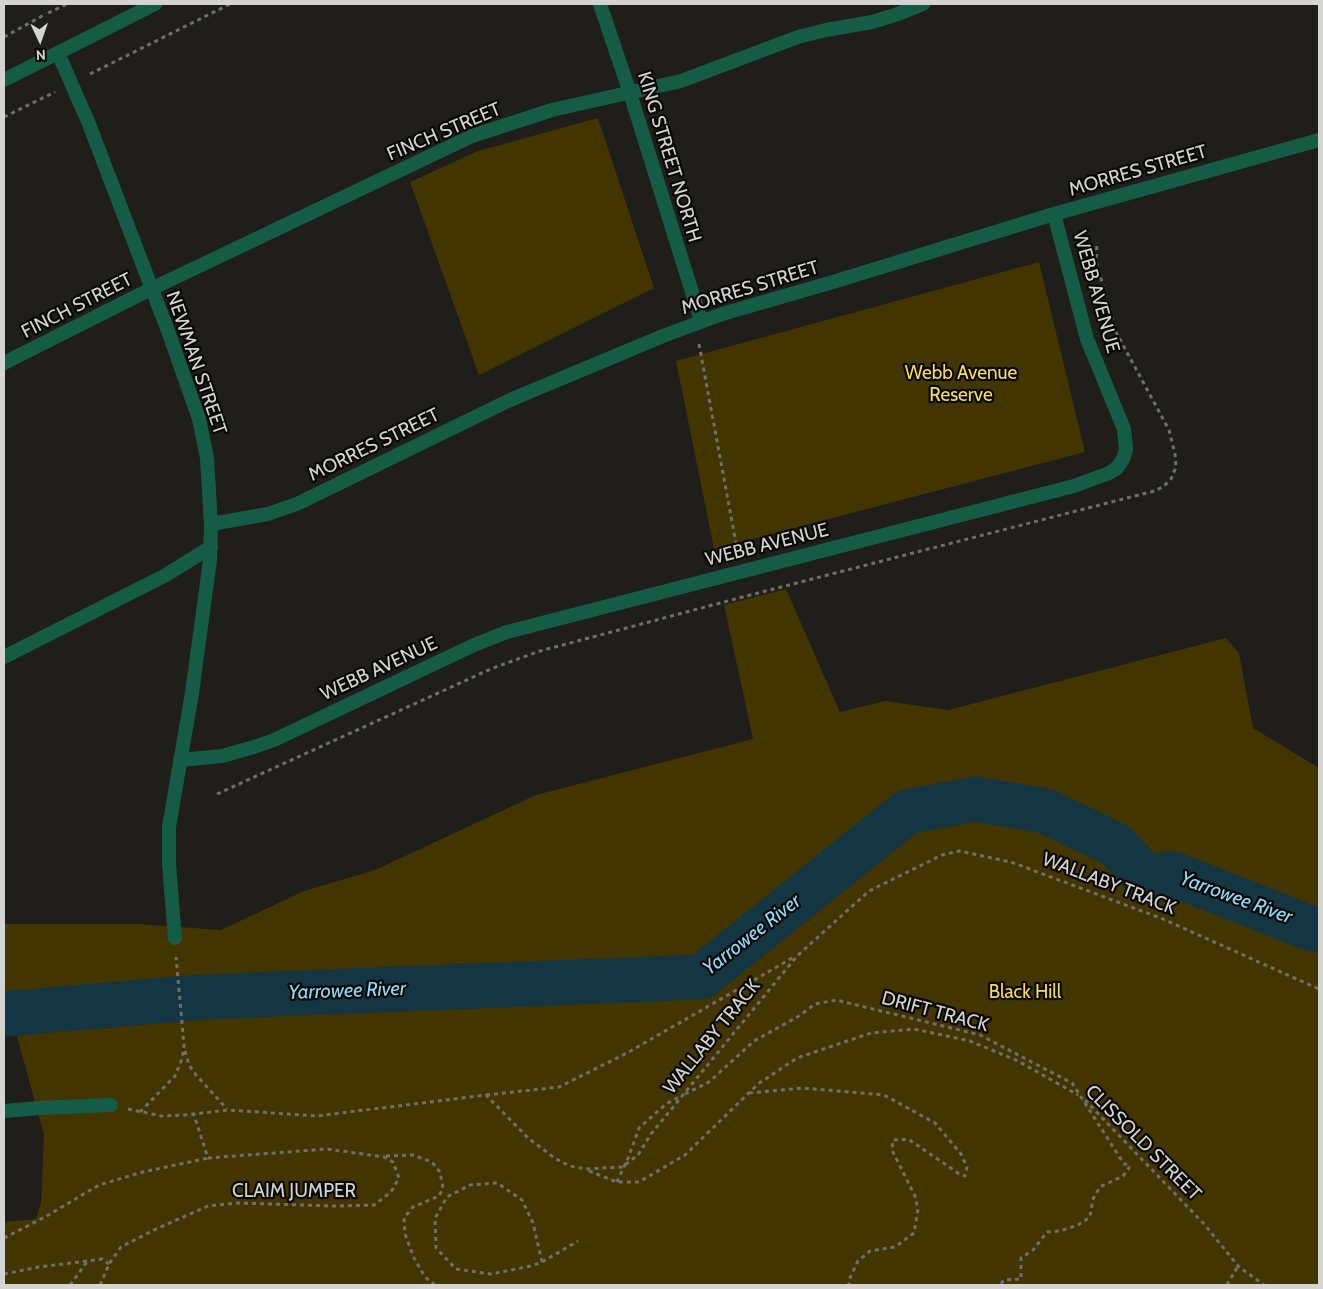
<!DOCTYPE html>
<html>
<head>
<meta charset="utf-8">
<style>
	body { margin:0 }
	#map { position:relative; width:1323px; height:1289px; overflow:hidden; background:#1f1e1b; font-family:Cabin,sans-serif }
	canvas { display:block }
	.frame { position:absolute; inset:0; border:5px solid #d4d4d2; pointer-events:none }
	.north { position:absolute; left:15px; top:15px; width:50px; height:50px; -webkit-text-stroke:4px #090807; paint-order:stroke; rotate:177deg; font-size:14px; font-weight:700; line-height:20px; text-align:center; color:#d4d4d2 }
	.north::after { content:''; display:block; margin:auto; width:18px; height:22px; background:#d4d4d2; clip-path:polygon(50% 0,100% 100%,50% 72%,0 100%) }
</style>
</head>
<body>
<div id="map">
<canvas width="1323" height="1289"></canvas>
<div class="frame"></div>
<div class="north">N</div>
</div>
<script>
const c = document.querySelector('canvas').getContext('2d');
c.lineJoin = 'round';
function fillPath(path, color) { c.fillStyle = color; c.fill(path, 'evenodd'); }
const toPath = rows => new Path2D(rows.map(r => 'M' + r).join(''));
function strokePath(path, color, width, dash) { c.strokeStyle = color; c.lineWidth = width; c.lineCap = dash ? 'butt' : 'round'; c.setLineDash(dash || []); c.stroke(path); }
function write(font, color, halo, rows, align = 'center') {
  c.font = font + ' Cabin,sans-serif'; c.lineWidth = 4.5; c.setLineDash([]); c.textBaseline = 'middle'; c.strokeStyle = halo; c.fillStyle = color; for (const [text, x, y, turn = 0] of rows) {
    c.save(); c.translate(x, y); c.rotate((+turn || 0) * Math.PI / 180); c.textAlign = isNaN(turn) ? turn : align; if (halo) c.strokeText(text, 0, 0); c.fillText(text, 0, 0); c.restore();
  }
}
const green = toPath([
	[598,118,654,288,479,375,410,182,478,151],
	[1039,262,1085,452,714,549,676,361],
	[786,589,840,712,885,701,948,710,1226,638,1239,653,1253,728,1319,768,1319,1285,4,1285,4,1222,36,1219,41,1203,44,1135,4,989,4,924,138,924,221,930,304,891,375,870,536,795,753,739,724,605]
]);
const river = toPath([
	[4,1014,202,997,701,977,907,812,975,799,1045,811,1116,845,1145,877,1173,874,1307,927,1319,930]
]);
const path = toPath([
	[48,13,67,4],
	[4,37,44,15],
	[90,74,230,4],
	[4,117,55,92],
	[699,344,738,554],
	[217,794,493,668,540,651,754,594,1154,491,1163,487,1171,479,1176,467,1175,454,1169,430,1116,332,1096,261,1097,243],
	[185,1051,189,1065,196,1075,227,1109],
	[749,1093,803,1088,884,1095,935,1123,961,1154,967,1167,965,1176,958,1173,908,1139,893,1140,892,1150,915,1196,918,1209,914,1233,895,1247,870,1251,858,1261,849,1280,849,1285],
	[685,1094,709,1082,754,1041,799,1016,815,1004,836,1000,980,1035,1072,1083,1124,1164,1129,1164,1129,1168,1123,1176,1100,1187,1093,1199,1090,1217,1078,1225,1060,1231,1047,1232,1033,1250,1021,1258,1021,1279,1004,1280,1000,1285],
	[486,1095,559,1087,627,1053,794,957],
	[1085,1100,1205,1225,1238,1266,1264,1285],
	[128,1109,161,1116,185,1115,228,1110,317,1116,486,1095,528,1138,556,1159,570,1166,586,1169,622,1167,638,1155,651,1134,797,956,869,891,942,855,959,851,1011,862,1163,919,1319,989],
	[140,1112,175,1076,182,1059,184,1045,176,957],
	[386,1156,413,1155,432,1162,440,1172,443,1188,439,1196,413,1207,404,1218,405,1234,414,1258,425,1277,435,1285],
	[589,1171,617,1182,639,1182,685,1155,758,1084,797,1058,871,1033,914,1029,970,1041,1018,1061,1078,1095],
	[617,1182,629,1156,639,1128,666,1104,679,1097],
	[4,1238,45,1217,99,1185,143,1172,208,1158],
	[542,1262,533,1223,522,1200,497,1183,470,1185,447,1197,435,1218,436,1248,456,1269,491,1274,531,1266,542,1262,578,1241],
	[4,1274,39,1267,102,1259,109,1264],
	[70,1285,87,1262],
	[100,1285,109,1264,121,1247,154,1230,208,1206,237,1203,336,1206,374,1205,391,1192,399,1178,393,1162,384,1157,327,1149,208,1158,194,1115],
	[1227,1285,1238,1266]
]);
const minor = toPath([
	[600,4,630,93,701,321],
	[58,53,89,124,168,331,199,419,207,458,211,524,210,560,192,693,169,827,169,864,175,938],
	[4,363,151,289,472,136,552,110,681,81,798,37,826,30,872,22,898,14,923,4],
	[211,524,268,514,299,503,510,400,663,336,722,314,833,282,1054,214,1319,140],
	[4,657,166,575,211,547],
	[180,760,222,756,254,747,274,740,474,645,507,632,1074,486,1109,473,1117,468,1123,459,1126,449,1124,429,1087,339,1054,214],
	[4,1111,39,1108,111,1105]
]);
const tertiary = toPath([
	[4,80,155,4]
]);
const streetNames = [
	["FINCH STREET",444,132,-23],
	["KING STREET NORTH",669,157,73],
	["MORRES STREET",1138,171,-16],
	["MORRES STREET",750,288,-17],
	["WEBB AVENUE",1096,292,74],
	["FINCH STREET",77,306,-27],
	["NEWMAN STREET",196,363,71],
	["MORRES STREET",374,445,-26],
	["WEBB AVENUE",767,545,-14],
	["WEBB AVENUE",379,669,-25],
	["WALLABY TRACK",1109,884,21],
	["DRIFT TRACK",935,1012,15],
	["WALLABY TRACK",712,1037,-51],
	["CLISSOLD STREET",1143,1143,45],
	["CLAIM JUMPER",294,1191]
];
const parkNames = [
	["Webb Avenue",961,373],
	["Reserve",961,395],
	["Black Hill",1025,992]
];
const waterNames = [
	["Yarrowee River",1236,898,20],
	["Yarrowee River",752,935,-38],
	["Yarrowee River",347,991,-2]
];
fillPath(green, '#423500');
strokePath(river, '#143542', 45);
strokePath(path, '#6f6e6c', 3, [4, 4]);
strokePath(minor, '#155c47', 14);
strokePath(tertiary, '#155c47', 14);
write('19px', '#d4d4d2', '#090807', streetNames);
write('19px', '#f9da62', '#090807', parkNames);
write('italic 20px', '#91dbfa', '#090807', waterNames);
</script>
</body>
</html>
